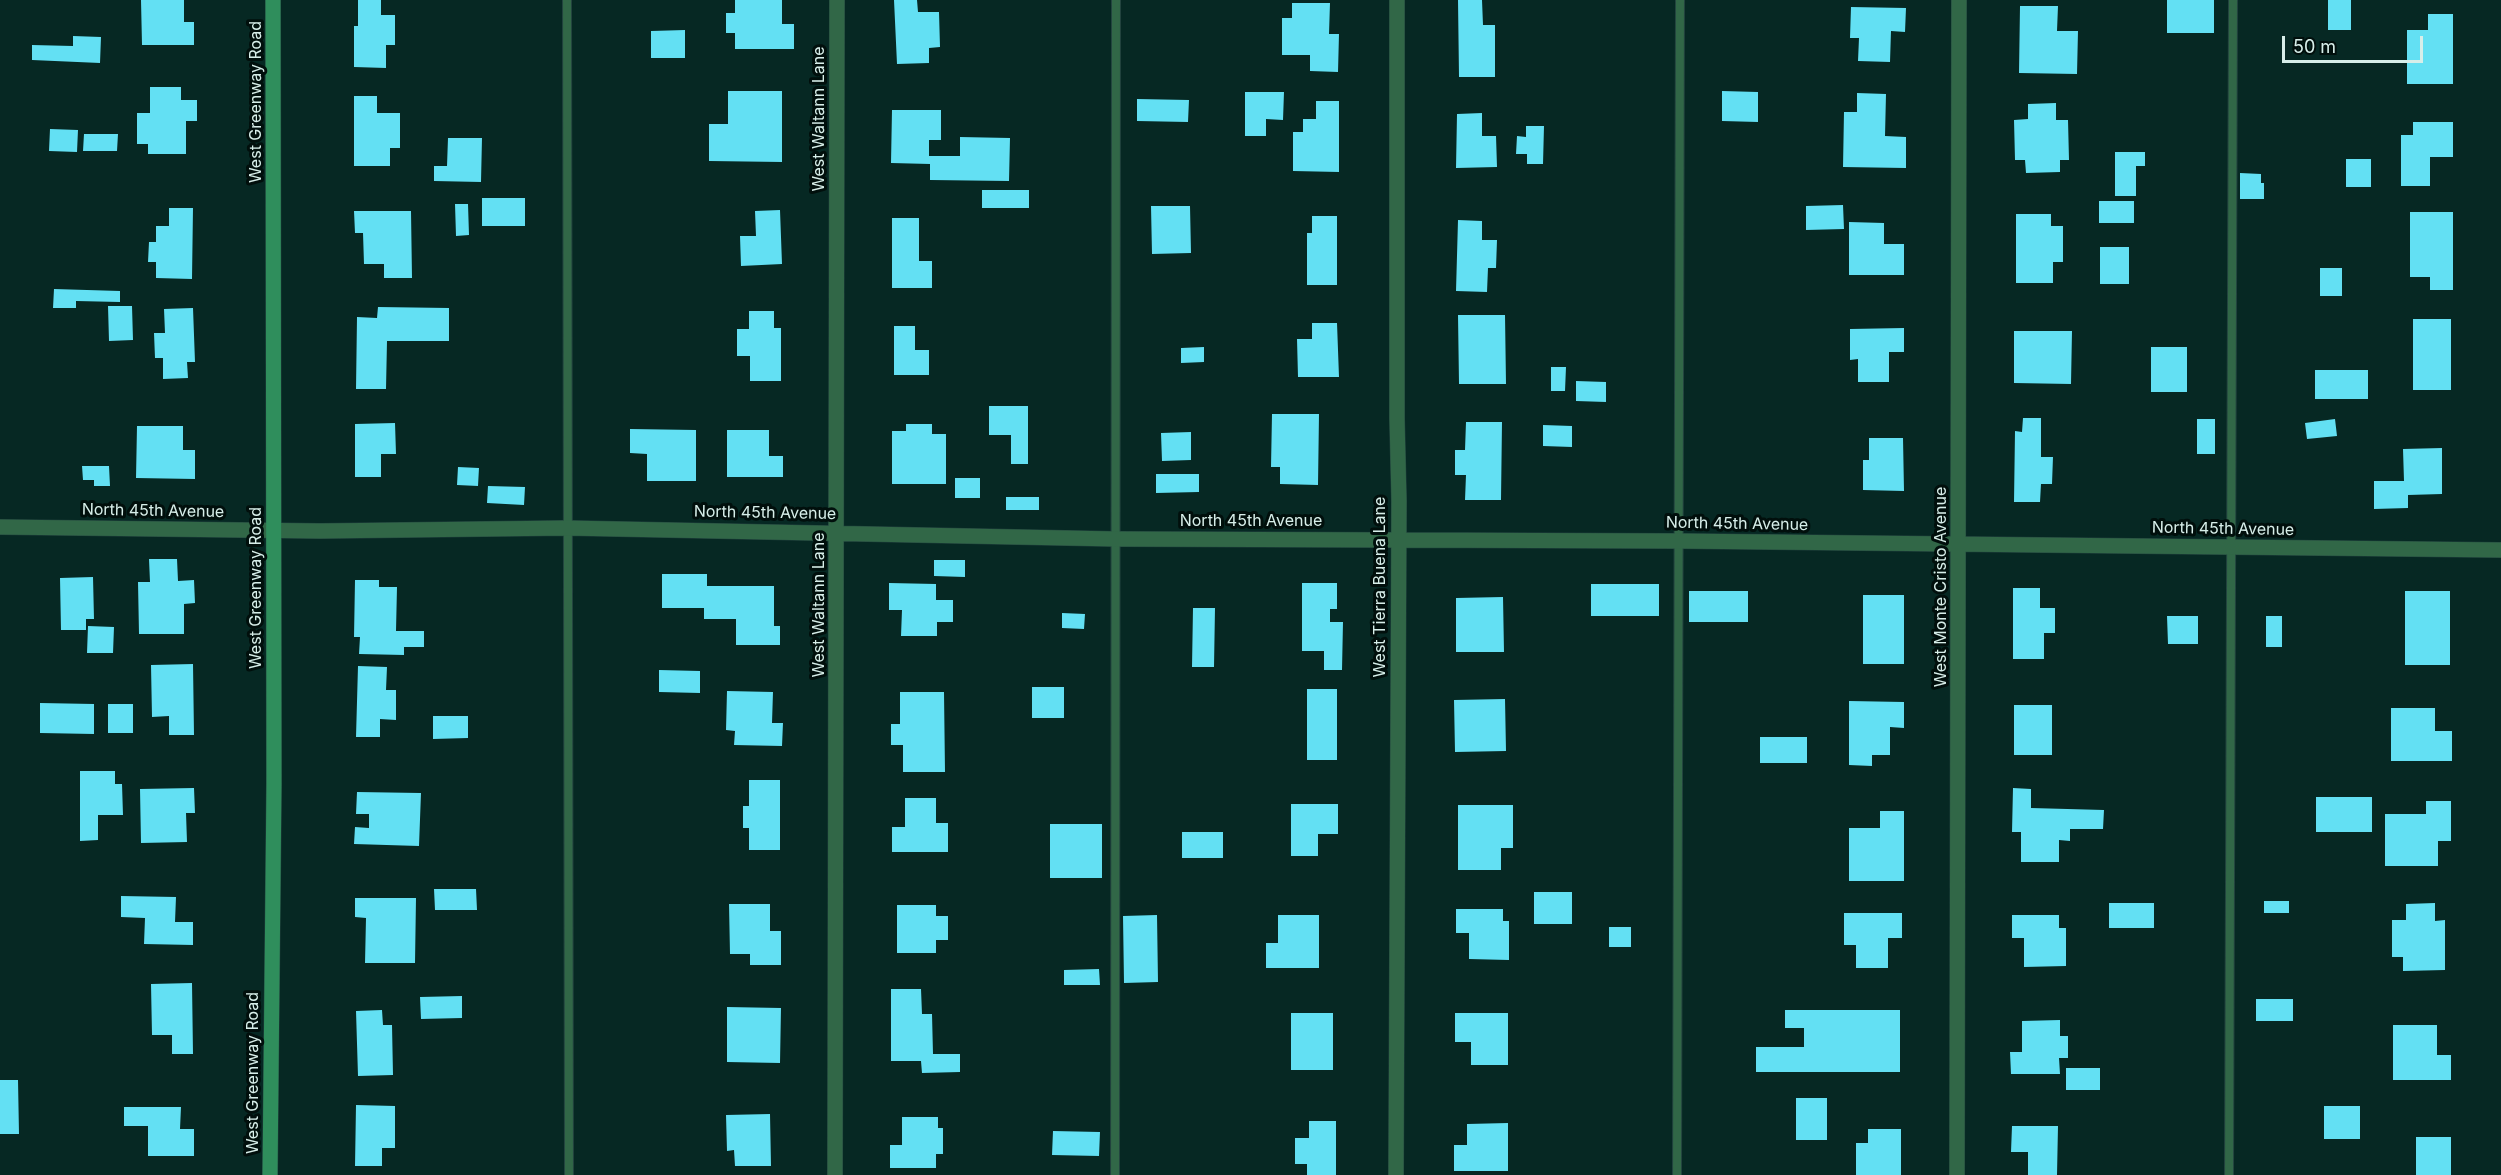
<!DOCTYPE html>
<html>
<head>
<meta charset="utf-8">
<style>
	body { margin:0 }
	#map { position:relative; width:2501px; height:1175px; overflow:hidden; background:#062823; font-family:Inter,sans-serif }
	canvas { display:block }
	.scale { position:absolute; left:2282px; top:36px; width:141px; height:27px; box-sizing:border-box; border:3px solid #d7eee9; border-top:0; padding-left:8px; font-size:18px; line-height:21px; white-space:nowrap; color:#d7eee9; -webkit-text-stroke:4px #010f0c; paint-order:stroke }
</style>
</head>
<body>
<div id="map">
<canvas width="2501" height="1175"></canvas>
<div class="scale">50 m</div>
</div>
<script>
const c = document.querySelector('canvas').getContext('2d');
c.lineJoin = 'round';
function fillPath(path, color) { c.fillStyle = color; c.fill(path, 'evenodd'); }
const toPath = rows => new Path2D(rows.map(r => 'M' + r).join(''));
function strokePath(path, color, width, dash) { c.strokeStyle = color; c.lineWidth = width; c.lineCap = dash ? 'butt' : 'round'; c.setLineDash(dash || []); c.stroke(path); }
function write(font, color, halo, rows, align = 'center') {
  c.font = font + ' Inter,sans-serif'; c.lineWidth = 6; c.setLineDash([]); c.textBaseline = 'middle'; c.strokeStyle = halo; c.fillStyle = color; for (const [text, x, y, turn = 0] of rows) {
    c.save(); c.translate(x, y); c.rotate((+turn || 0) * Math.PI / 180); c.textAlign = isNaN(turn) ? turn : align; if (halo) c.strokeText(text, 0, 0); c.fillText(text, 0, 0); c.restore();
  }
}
const building = toPath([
	[141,0,184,0,184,22,194,22,194,45,142,45],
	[358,0,381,0,381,15,395,15,395,45,386,45,386,68,354,67,354,26,358,26],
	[735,0,782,0,782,24,794,24,794,49,735,49,735,33,726,33,726,13,735,13],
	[894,0,917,0,918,12,939,12,940,47,929,48,929,63,897,64],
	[1458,0,1482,0,1483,25,1495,25,1495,77,1459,77],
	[2167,0,2214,0,2214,33,2167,33],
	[2328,0,2351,0,2351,30,2328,30],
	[1292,3,1330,3,1329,34,1339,34,1338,72,1310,71,1310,55,1282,55,1282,18,1292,18],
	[2020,6,2058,6,2057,31,2078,31,2077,74,2019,73],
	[1851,7,1906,8,1905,32,1891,31,1890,62,1858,61,1859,38,1850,38],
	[2428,14,2453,14,2453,84,2407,84,2407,30,2428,30],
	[685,30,685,58,651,58,651,31],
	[73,36,101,37,100,63,32,60,32,45,73,46],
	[150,87,181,87,181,100,197,100,197,121,186,121,186,154,148,154,148,144,137,144,137,113,150,113],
	[728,91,782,91,782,162,709,161,709,124,728,124],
	[1722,91,1758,92,1758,122,1722,121],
	[1245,92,1284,92,1283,120,1266,119,1266,136,1245,136],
	[1857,93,1886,94,1885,136,1906,137,1906,168,1843,167,1844,112,1857,112],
	[354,96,377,96,377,113,400,113,400,148,390,148,390,166,354,166],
	[1137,99,1189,100,1188,122,1137,121],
	[1316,101,1339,101,1339,172,1293,171,1293,132,1303,132,1303,119,1316,119],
	[2056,103,2056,120,2068,120,2069,160,2060,160,2060,172,2026,173,2025,160,2015,160,2014,120,2028,119,2028,104],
	[892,110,941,110,941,140,929,140,929,156,960,156,960,137,1010,138,1009,181,930,180,930,164,891,163],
	[1482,113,1482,136,1496,136,1497,167,1456,168,1457,114],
	[2413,122,2453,122,2453,157,2430,157,2430,186,2401,186,2401,135,2413,135],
	[1526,126,1544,126,1543,164,1527,164,1527,154,1516,154,1517,136,1526,137],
	[50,129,78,130,77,152,49,151],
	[84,134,118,134,117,151,83,151],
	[448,138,482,138,481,182,434,181,434,166,447,166],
	[2115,152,2145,152,2145,166,2136,166,2136,196,2115,196],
	[2346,159,2371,159,2371,187,2346,187],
	[2240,173,2261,174,2261,183,2264,183,2264,199,2240,199],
	[982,190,1029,190,1029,208,982,208],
	[482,198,525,198,525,226,482,226],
	[2099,201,2134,201,2134,223,2099,223],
	[455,204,468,204,469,235,456,236],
	[1843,205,1844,229,1806,230,1806,206],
	[1151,206,1190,206,1191,253,1152,254],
	[169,208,193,208,192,279,156,278,156,262,148,262,149,242,156,242,156,226,169,226],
	[780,210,782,264,741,266,740,236,756,236,755,211],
	[354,211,411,211,412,278,384,278,384,264,364,264,363,233,355,233],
	[2410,212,2453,212,2453,290,2430,290,2430,277,2410,277],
	[2016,214,2051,214,2051,226,2063,226,2063,262,2053,262,2053,283,2016,283],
	[1312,216,1337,216,1337,285,1307,285,1307,233,1312,233],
	[892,218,919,218,919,261,932,261,932,288,892,288],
	[1458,220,1482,221,1482,240,1497,240,1496,268,1488,268,1487,292,1456,291],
	[1849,222,1884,223,1884,244,1904,244,1904,275,1849,275],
	[2100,247,2129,247,2129,284,2100,284],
	[2320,268,2342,268,2342,296,2320,296],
	[54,289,120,291,120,302,76,301,76,308,53,308],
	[108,306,132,306,133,340,109,341],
	[378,307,449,308,449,341,387,341,386,389,356,389,357,317,377,318],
	[193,308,195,362,187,362,188,378,163,379,163,358,155,358,154,333,165,333,164,309],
	[749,311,774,311,774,328,781,328,781,381,750,381,750,356,737,356,737,329,749,329],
	[1458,315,1505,315,1506,384,1459,384],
	[2413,319,2451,319,2451,390,2413,390],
	[1312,323,1337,323,1339,377,1298,377,1297,339,1312,339],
	[894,326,915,326,915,350,929,350,929,375,894,375],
	[1904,328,1904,352,1889,352,1889,382,1858,382,1858,359,1850,360,1850,329],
	[2014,331,2072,331,2071,384,2014,383],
	[1204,347,1204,362,1181,363,1181,348],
	[2151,347,2187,347,2187,392,2151,392],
	[1551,367,1566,367,1565,391,1551,391],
	[2315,370,2368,370,2368,399,2315,399],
	[1576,381,1606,382,1606,402,1576,401],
	[989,406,1028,406,1028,464,1011,464,1011,435,989,435],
	[1272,414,1319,414,1318,485,1280,484,1280,467,1271,467],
	[2023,418,2041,418,2041,457,2053,457,2052,484,2041,484,2040,502,2014,502,2015,431,2022,432],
	[2197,419,2215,419,2215,454,2197,454],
	[2335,419,2337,436,2307,439,2305,423],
	[1466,422,1502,422,1501,500,1465,500,1466,475,1455,475,1455,450,1465,450],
	[395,423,396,454,381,454,381,477,355,477,355,424],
	[906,424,932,424,932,434,946,434,946,484,892,484,892,431,906,431],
	[1543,425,1572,426,1572,447,1543,446],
	[137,426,183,426,183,450,195,450,195,479,136,478],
	[630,429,696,430,696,481,647,481,647,454,630,453],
	[727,430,769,430,769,456,783,456,783,477,727,477],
	[1191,432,1191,460,1162,461,1161,433],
	[1869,438,1903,438,1904,491,1863,490,1863,460,1869,460],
	[2442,448,2442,494,2408,495,2408,508,2374,509,2374,481,2404,481,2403,449],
	[82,466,109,466,110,486,94,486,94,480,83,480],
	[458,467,479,468,478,486,457,485],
	[1156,474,1199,474,1199,492,1156,493],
	[955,478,980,478,980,498,955,498],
	[488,486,525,487,524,505,487,503],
	[1006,497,1039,497,1039,510,1006,510],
	[149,559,177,559,178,581,194,580,195,603,184,604,184,634,139,634,138,582,150,582],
	[934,560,965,560,965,577,934,576],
	[662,574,707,574,707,586,774,586,774,626,780,626,780,645,736,645,736,619,704,619,704,608,662,608],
	[93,577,94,619,86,619,86,630,61,630,60,578],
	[355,580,379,580,379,587,397,587,396,631,424,631,424,647,404,647,404,655,359,654,360,637,354,637],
	[889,583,936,584,936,600,953,600,953,622,937,622,937,636,901,636,902,610,889,610],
	[1302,583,1337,583,1337,609,1330,609,1330,622,1343,622,1342,670,1324,670,1324,651,1302,651],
	[1591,584,1659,584,1659,616,1591,616],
	[2013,588,2040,588,2040,608,2055,608,2055,633,2044,633,2044,659,2013,659],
	[1689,591,1748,591,1748,622,1689,622],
	[2405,591,2450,591,2450,665,2405,665],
	[1863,595,1904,595,1904,664,1863,664],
	[1503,597,1504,652,1456,652,1456,598],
	[1193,608,1215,608,1214,667,1192,667],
	[1062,613,1085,614,1084,629,1062,628],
	[2167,616,2198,616,2198,644,2168,644],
	[2266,616,2282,616,2282,647,2266,647],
	[88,626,114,627,113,653,87,653],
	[193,664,194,735,169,735,169,716,152,717,151,665],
	[358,666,387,667,386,690,396,690,396,720,380,719,380,737,356,737],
	[659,670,700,671,700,693,659,692],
	[1032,687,1064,687,1064,718,1032,718],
	[1307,689,1337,689,1337,760,1307,760],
	[727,691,773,692,772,723,783,723,782,746,734,745,735,731,726,730],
	[900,692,944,692,945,772,903,772,903,745,891,745,891,724,900,724],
	[1505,699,1506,751,1455,752,1454,700],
	[1849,701,1904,702,1904,728,1890,727,1890,755,1872,755,1872,766,1849,765],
	[40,703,94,704,94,734,40,733],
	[108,704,133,704,133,733,108,733],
	[2014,705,2052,705,2052,755,2014,755],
	[2391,708,2435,708,2435,731,2452,731,2452,761,2391,761],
	[433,716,468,716,468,738,433,739],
	[1760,737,1807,737,1807,763,1760,763],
	[80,771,115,771,115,784,122,784,123,815,98,815,98,840,80,841],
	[749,780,780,780,780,850,749,850,749,828,743,828,743,806,749,806],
	[194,788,195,813,186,813,187,842,141,843,140,789],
	[2013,788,2031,789,2031,808,2104,810,2103,829,2070,829,2070,841,2059,840,2059,862,2021,862,2021,832,2012,832],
	[357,792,421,793,419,846,354,844,355,827,369,828,369,814,356,814],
	[2316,797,2372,797,2372,832,2316,832],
	[905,798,936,798,936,823,948,823,948,852,892,852,892,827,905,827],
	[2426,801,2451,801,2451,841,2438,841,2438,866,2385,866,2385,814,2426,814],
	[1291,804,1338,804,1338,834,1318,834,1318,856,1291,856],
	[1458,805,1513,805,1513,848,1501,848,1501,870,1458,870],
	[1880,811,1904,811,1904,881,1849,881,1849,828,1880,828],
	[1050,824,1102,824,1102,878,1050,878],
	[1182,832,1223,832,1223,858,1182,858],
	[434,889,476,889,477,910,435,910],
	[1534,892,1572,892,1572,924,1534,924],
	[121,896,176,897,175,922,193,922,193,945,144,944,145,918,121,917],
	[355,898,416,898,415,963,365,963,366,918,355,917],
	[2264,901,2289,901,2289,913,2264,913],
	[2109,903,2154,903,2154,928,2109,928],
	[2435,903,2435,921,2445,920,2445,970,2403,971,2403,957,2392,957,2392,920,2406,920,2406,904],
	[729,904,770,904,770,931,781,931,781,965,750,965,750,954,730,954],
	[897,905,936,905,936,916,948,916,948,940,936,940,936,953,897,953],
	[1456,909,1503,909,1503,921,1509,921,1509,960,1469,959,1469,933,1456,933],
	[1844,913,1902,913,1902,938,1888,938,1888,968,1856,968,1856,945,1844,945],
	[1157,915,1158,982,1124,983,1123,916],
	[1278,915,1319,915,1319,968,1266,968,1266,943,1278,943],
	[2012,915,2059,915,2059,928,2066,928,2066,966,2024,967,2024,938,2012,938],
	[1609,927,1631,927,1631,947,1609,947],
	[1099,969,1100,985,1064,985,1064,970],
	[192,983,193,1054,172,1054,172,1035,152,1035,151,984],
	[891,989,921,989,922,1014,932,1014,933,1054,960,1054,960,1072,922,1073,921,1061,891,1061],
	[462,996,462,1018,421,1019,420,997],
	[2256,999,2293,999,2293,1021,2256,1021],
	[727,1007,781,1008,780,1063,727,1062],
	[382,1010,383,1025,392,1025,393,1075,358,1076,356,1011],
	[1785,1010,1900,1010,1900,1072,1756,1072,1756,1047,1804,1047,1804,1028,1785,1028],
	[1291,1013,1333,1013,1333,1070,1291,1070],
	[1455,1013,1508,1013,1508,1065,1471,1065,1471,1042,1455,1042],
	[2060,1020,2060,1036,2068,1036,2068,1058,2059,1058,2060,1074,2011,1074,2010,1052,2022,1052,2022,1021],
	[2393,1025,2437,1025,2437,1055,2451,1055,2451,1080,2393,1080],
	[2066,1068,2100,1068,2100,1090,2066,1090],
	[0,1080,18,1080,19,1134,0,1134],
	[1796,1098,1827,1098,1827,1140,1796,1140],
	[356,1105,395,1106,395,1148,382,1148,382,1166,355,1166],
	[2324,1106,2360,1106,2360,1139,2324,1139],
	[124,1107,181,1107,180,1129,194,1129,194,1156,148,1156,148,1126,124,1126],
	[770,1114,771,1166,735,1166,734,1150,727,1151,726,1115],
	[902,1117,938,1117,938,1128,943,1128,943,1154,936,1154,936,1168,890,1168,890,1145,902,1145],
	[1309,1121,1336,1121,1336,1175,1307,1175,1307,1164,1295,1164,1295,1138,1309,1138],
	[1508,1123,1508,1171,1454,1171,1454,1145,1467,1145,1467,1124],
	[2012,1126,2058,1126,2057,1175,2028,1175,2028,1152,2011,1152],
	[1868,1129,1901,1129,1901,1175,1856,1175,1856,1143,1868,1143],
	[1053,1131,1100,1132,1099,1156,1052,1155],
	[2416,1137,2451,1137,2451,1175,2416,1175]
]);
const lane = toPath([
	[567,0,569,1175],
	[1115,1175,1116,0],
	[1677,1175,1680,0],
	[2229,1175,2233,0]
]);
const street = toPath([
	[0,527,320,531,567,528,1116,539,1677,541,2501,550],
	[835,1175,837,0],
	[1396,1175,1399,501,1397,418,1397,0],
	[1957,1175,1959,0]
]);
const secondary = toPath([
	[270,1175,274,783,273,0]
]);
const streetNames = [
	["West Greenway Road",256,102,-90],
	["West Waltann Lane",819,119,-90],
	["North 45th Avenue",153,511,1],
	["North 45th Avenue",765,513,1],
	["North 45th Avenue",1251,521],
	["North 45th Avenue",1737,524,1],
	["North 45th Avenue",2223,529,1],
	["West Tierra Buena Lane",1380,587,-90],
	["West Monte Cristo Avenue",1941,587,-90],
	["West Greenway Road",256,588,-90],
	["West Waltann Lane",819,605,-90],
	["West Greenway Road",253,1073,-90]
];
fillPath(building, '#63e0f3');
strokePath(lane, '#23443f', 10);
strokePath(street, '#23443f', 16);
strokePath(secondary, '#23443f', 16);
strokePath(lane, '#316747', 8);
strokePath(street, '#316747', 15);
strokePath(secondary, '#2f8e5c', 15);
write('16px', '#d7eee9', '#010f0c', streetNames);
</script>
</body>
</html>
